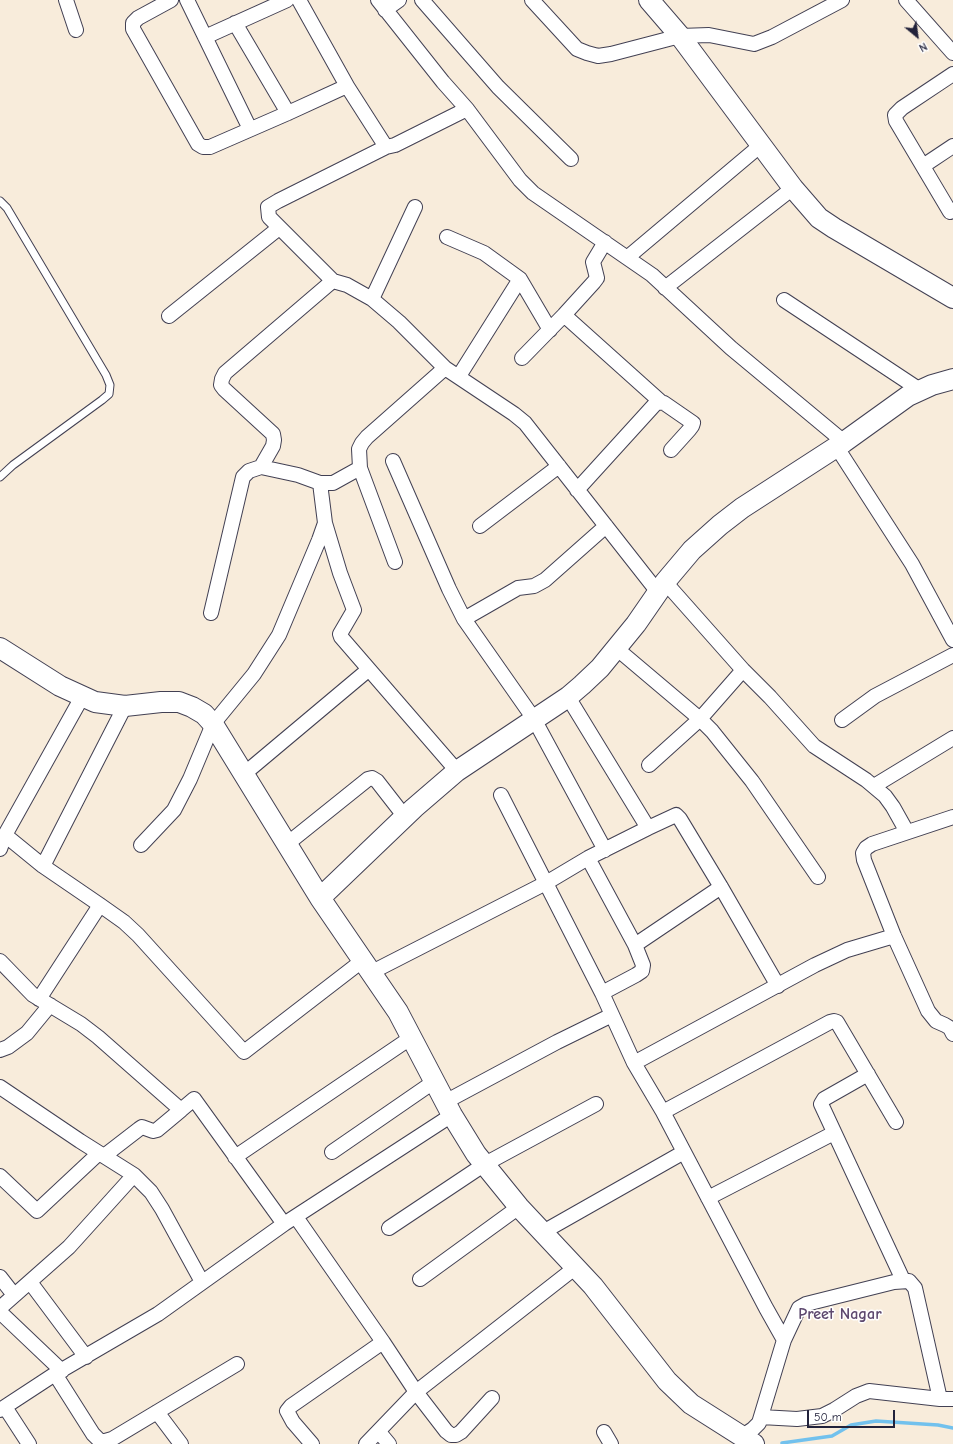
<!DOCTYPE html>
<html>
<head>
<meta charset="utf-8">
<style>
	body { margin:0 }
	#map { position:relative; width:953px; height:1444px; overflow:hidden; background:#f8ecdb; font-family:"Comic Neue",sans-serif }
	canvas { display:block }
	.north { position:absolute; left:897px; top:16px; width:40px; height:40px; -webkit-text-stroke:3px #fff; paint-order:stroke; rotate:151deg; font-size:11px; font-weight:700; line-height:16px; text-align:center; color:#22223b }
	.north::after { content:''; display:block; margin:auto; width:14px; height:18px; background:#22223b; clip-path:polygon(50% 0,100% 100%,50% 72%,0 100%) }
	.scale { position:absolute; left:807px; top:1410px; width:88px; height:18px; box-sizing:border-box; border:2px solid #22223b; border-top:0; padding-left:5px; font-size:12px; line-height:14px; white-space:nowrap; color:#22223b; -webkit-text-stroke:3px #fff; paint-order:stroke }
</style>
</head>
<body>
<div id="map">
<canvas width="953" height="1444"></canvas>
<div class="north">N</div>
<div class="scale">50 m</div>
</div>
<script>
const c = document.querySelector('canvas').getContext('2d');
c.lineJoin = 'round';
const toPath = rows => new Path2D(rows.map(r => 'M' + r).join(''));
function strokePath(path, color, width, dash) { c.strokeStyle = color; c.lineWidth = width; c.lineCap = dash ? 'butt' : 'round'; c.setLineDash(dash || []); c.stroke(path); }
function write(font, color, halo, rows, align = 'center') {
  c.font = font + ' "Comic Neue",sans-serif'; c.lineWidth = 3; c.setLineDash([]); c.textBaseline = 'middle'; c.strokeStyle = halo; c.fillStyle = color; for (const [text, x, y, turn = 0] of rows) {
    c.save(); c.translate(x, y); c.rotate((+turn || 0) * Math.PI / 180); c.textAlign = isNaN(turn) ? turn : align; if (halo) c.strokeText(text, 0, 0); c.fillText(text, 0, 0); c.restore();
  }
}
const stream = toPath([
	[782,1443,832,1436,851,1425,876,1421,938,1425,953,1428]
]);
const lane = toPath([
	[0,201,7,208,106,375,110,385,109,394,102,400,13,465,0,477]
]);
const street = toPath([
	[66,0,76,30],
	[171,0,138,18,133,23,133,29,198,144,203,147,210,147,288,113,347,86],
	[187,0,250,129],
	[299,0,347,86,386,147],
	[378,0,443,82,467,109,520,180,533,193,652,275,731,348,844,442],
	[422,0,498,87,571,159],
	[532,0,577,49,587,53,598,56,611,54,680,36,709,35,754,44,772,37,842,0],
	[906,0,953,53],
	[385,10,399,0],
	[235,23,288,113],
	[205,37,287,0],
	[923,166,953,146],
	[950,212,896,121,895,115,902,108,953,74],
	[447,237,484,253,520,279,550,330],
	[628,257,761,145],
	[333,281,269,217,268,207,278,201,386,147,395,145,467,109],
	[665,288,793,188],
	[372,299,415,207],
	[784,300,920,390],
	[564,315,661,402],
	[169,316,279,228],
	[522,358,564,315,594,282,597,278,593,262,605,242],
	[459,376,520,279],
	[836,446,912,564,953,640],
	[393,461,449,589,464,619,534,719,605,850],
	[261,467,273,446,274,440,273,434,224,389,221,385,222,379,225,373,329,284,333,281,347,285,372,299,399,322,445,368,514,414,525,423,657,591],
	[360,468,395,562],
	[320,483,333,483,360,468,359,449,362,443,367,437,445,368],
	[577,490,657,402,664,403,693,423,692,426,689,430,671,450],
	[480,526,559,466],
	[665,582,743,670,770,697,814,746,866,780,885,796,893,807,907,832],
	[211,613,243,477,249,471,261,467,298,475,320,483,325,523,340,573,354,610,340,634,341,637,457,771],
	[464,619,518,588,534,586,545,580,606,526],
	[616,648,700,719,712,731,752,781,818,877],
	[568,697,648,828],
	[842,720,875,696,953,655],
	[649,765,700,719,743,670],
	[244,774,368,670],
	[874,786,953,738],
	[501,795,602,993,634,1063,663,1112,766,1308,784,1340],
	[953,817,872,844,866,848,863,853,864,860,894,936,928,1011,936,1021,945,1025,950,1028,953,1034],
	[5,835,43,866,100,905,124,922,138,935,244,1052,362,961],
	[287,844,368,779,372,778,377,781,405,817],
	[141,845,174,810,190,779,213,724,254,674,279,635,319,540,325,523],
	[0,849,5,835,82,697],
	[588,858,635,945,643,965,642,971,636,975,602,993],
	[43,866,125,706],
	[635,945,721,887],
	[0,961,33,995,81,1024,98,1037,181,1110,194,1099,284,1224],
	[372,972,546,883,588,858,648,828,676,815,680,819,721,887,778,986],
	[39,999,100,905],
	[0,1050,8,1047,27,1033,50,1005],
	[634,1063,815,965,847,950,894,936],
	[868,1074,824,1099,821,1104,903,1280],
	[0,1087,80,1141,134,1175,151,1192,162,1209,202,1282],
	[445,1102,557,1042,612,1015],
	[663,1112,830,1022,834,1021,837,1022,896,1122],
	[332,1152,435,1081],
	[104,1156,139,1129,142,1127,153,1131,157,1130,181,1110],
	[235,1157,412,1037],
	[0,1176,37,1211,98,1154],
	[708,1198,834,1133],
	[296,1217,383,1342,416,1392,446,1431,451,1435,456,1435,461,1432,492,1398],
	[389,1228,485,1164,596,1104],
	[543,1232,684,1152],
	[0,1277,14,1295],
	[420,1279,519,1207],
	[30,1282,86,1357],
	[0,1308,69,1247,134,1175],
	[0,1312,62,1371],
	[55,1374,93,1434,100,1441,105,1441,112,1439,237,1364],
	[5,1407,29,1444],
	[0,1410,55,1374,158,1314,284,1224,452,1115],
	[157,1412,181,1444],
	[761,1417,797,1419,822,1416,834,1410,856,1396,869,1391,940,1399,953,1399],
	[379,1432,389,1444],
	[604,1432,611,1444],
	[741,1437,753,1429,759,1423,784,1340,799,1308,806,1304,894,1282,909,1281,915,1288,940,1399],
	[312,1444,293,1422,287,1411,291,1406,383,1342],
	[366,1444,416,1392,576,1267]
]);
const secondary = toPath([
	[649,0,680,36,793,188,819,218,834,228,953,298],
	[0,648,60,686,95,702,125,706,161,702,179,702,192,707,204,714,213,724,320,898,398,1012,452,1115,476,1154,519,1207,593,1286,667,1381,691,1404,754,1444],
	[320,898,414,808,457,771,568,697,582,685,600,668,636,624,665,582,692,550,720,525,742,508,844,442,908,396,932,385,953,379]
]);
const districtNames = [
	["Preet Nagar",840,1314]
];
strokePath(stream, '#72c1ed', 3.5);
strokePath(lane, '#424053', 9);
strokePath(street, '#424053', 16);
strokePath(secondary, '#424053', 22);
strokePath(lane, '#fff', 7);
strokePath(street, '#fff', 14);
strokePath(secondary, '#fff', 20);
write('bold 16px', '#5e496f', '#fff', districtNames);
</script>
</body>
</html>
